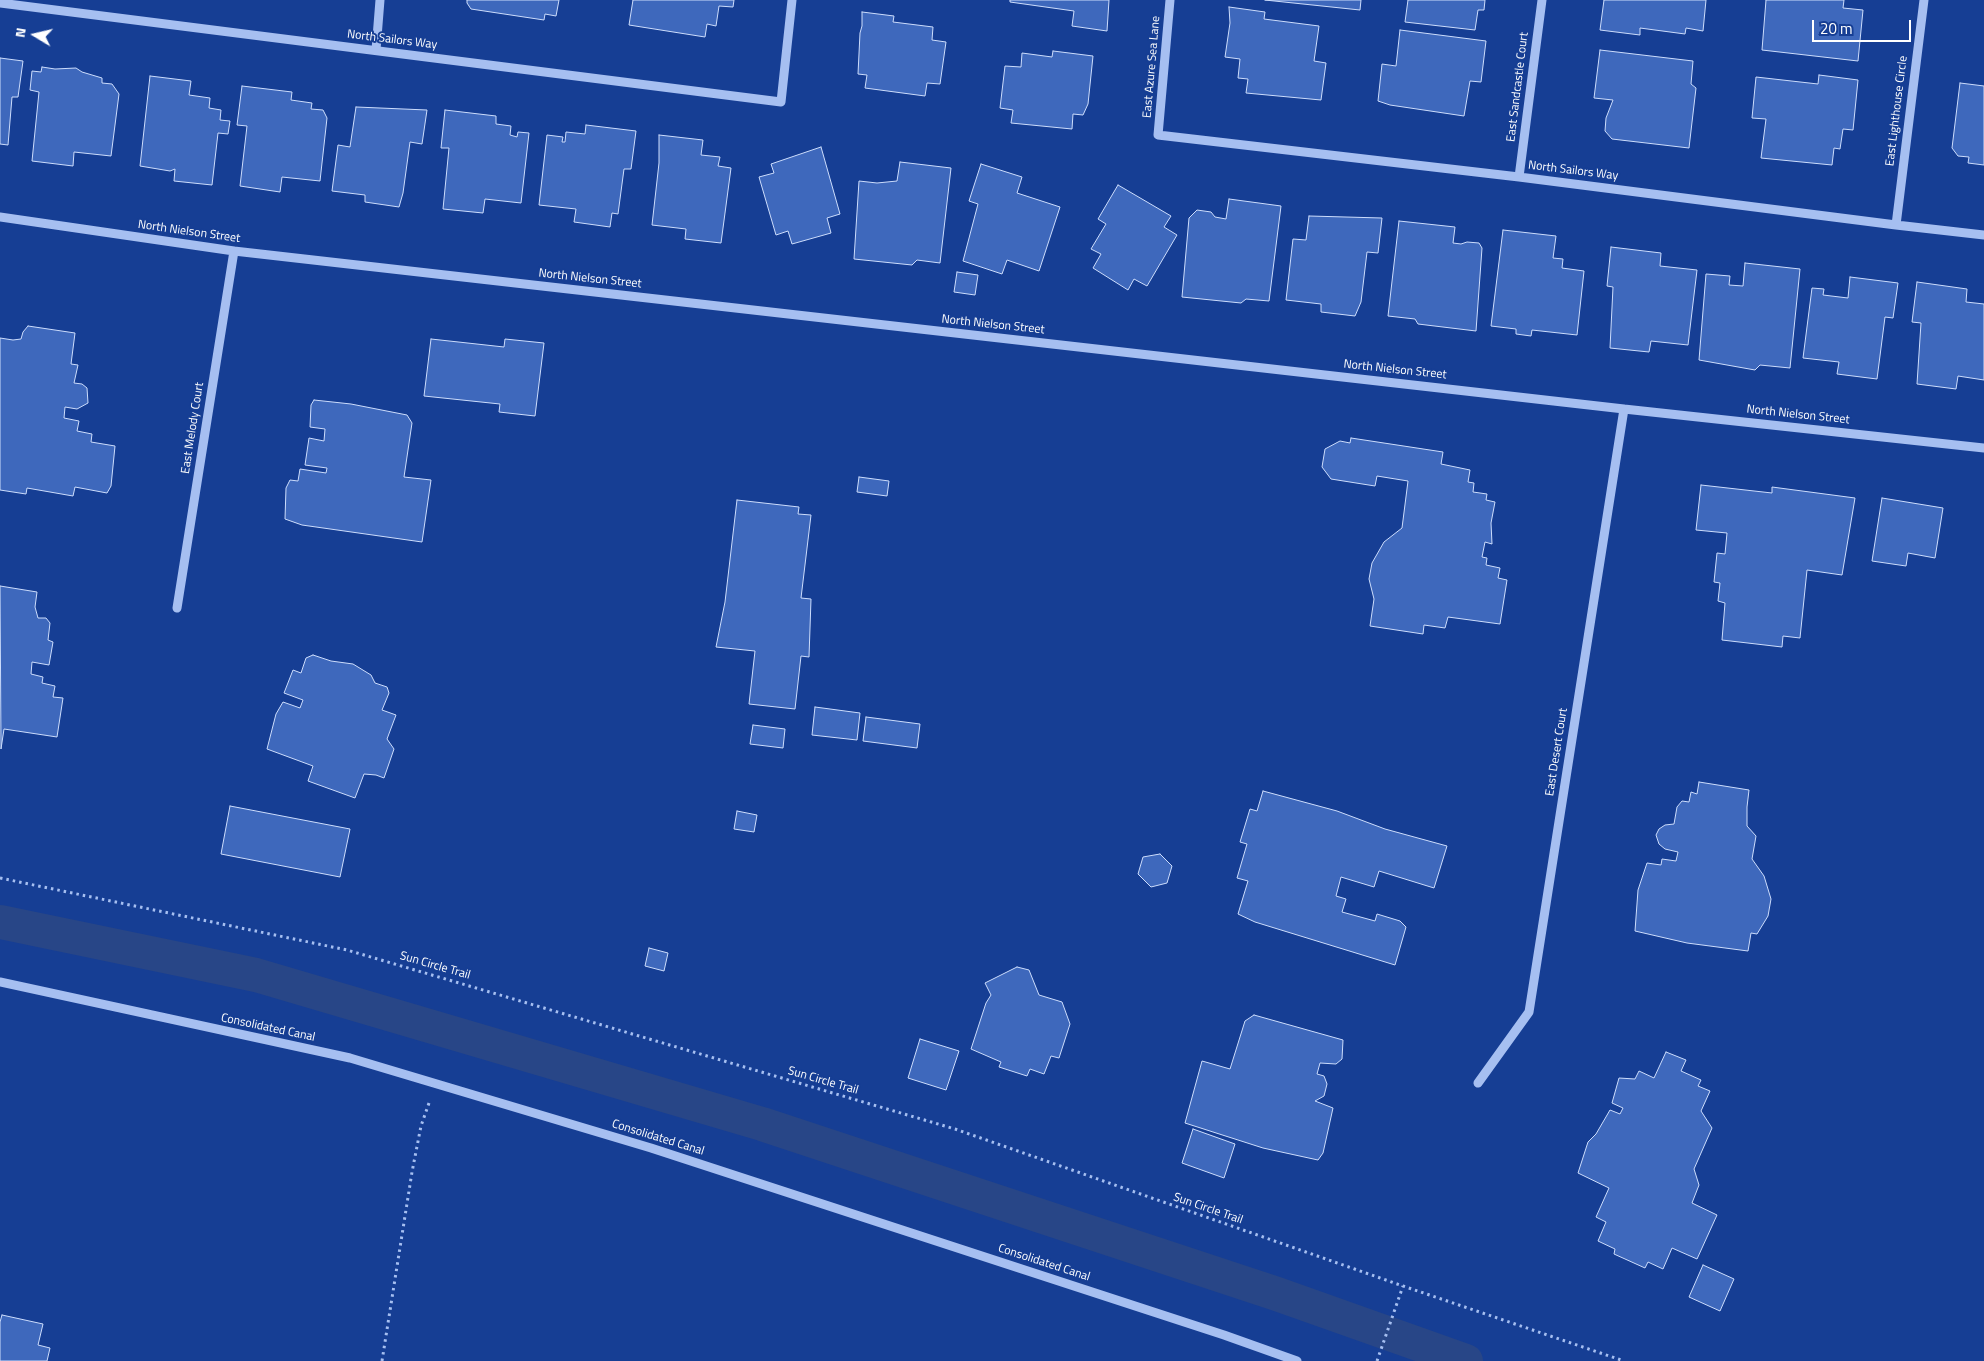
<!DOCTYPE html>
<html>
<head>
<meta charset="utf-8">
<style>
	body { margin:0 }
	#map { position:relative; width:1984px; height:1361px; overflow:hidden; background:#163e94; font-family:"Titillium Web",sans-serif }
	canvas { display:block }
	.north { position:absolute; left:10px; top:10px; width:50px; height:50px; -webkit-text-stroke:4px #163e94; paint-order:stroke; rotate:279deg; font-size:14px; font-weight:700; line-height:20px; text-align:center; color:#fff }
	.north::after { content:''; display:block; margin:auto; width:18px; height:22px; background:#fff; clip-path:polygon(50% 0,100% 100%,50% 72%,0 100%) }
	.scale { position:absolute; left:1812px; top:20px; width:99px; height:22px; box-sizing:border-box; border:2px solid #fff; border-top:0; padding-left:6px; font-size:15px; line-height:18px; white-space:nowrap; color:#fff; -webkit-text-stroke:4px #163e94; paint-order:stroke }
</style>
</head>
<body>
<div id="map">
<canvas width="1984" height="1361"></canvas>
<div class="north">N</div>
<div class="scale">20 m</div>
</div>
<script>
const c = document.querySelector('canvas').getContext('2d');
c.lineJoin = 'round';
const toPath = rows => new Path2D(rows.map(r => 'M' + r).join(''));
function strokePath(path, color, width, dash) { c.strokeStyle = color; c.lineWidth = width; c.lineCap = dash ? 'butt' : 'round'; c.setLineDash(dash || []); c.stroke(path); }
function fillPath(path, color) { c.fillStyle = color; c.fill(path, 'evenodd'); }
function write(font, color, halo, rows, align = 'center') {
  c.font = font + ' "Titillium Web",sans-serif'; c.lineWidth = 4; c.setLineDash([]); c.textBaseline = 'middle'; c.strokeStyle = halo; c.fillStyle = color; for (const [text, x, y, turn = 0] of rows) {
    c.save(); c.translate(x, y); c.rotate((+turn || 0) * Math.PI / 180); c.textAlign = isNaN(turn) ? turn : align; if (halo) c.strokeText(text, 0, 0); c.fillText(text, 0, 0); c.restore();
  }
}
const canal = toPath([
	[0,922,256,975,762,1124,1277,1294,1466,1361]
]);
const building = toPath([
	[467,0,559,0,556,16,545,14,544,20,471,9,467,3,467,0],
	[633,0,734,0,733,7,719,6,716,26,707,24,705,37,629,25,633,0],
	[1010,0,1109,0,1107,31,1072,26,1074,11,1010,2,1010,0],
	[1265,0,1361,0,1360,10,1265,0],
	[1408,0,1485,0,1484,10,1478,10,1475,30,1405,22,1408,0],
	[1604,0,1706,0,1703,31,1686,28,1685,34,1640,28,1640,35,1600,30,1604,0],
	[1766,0,1844,0,1843,8,1863,10,1858,61,1762,50,1766,0],
	[1229,7,1265,12,1264,19,1319,26,1314,61,1326,63,1321,100,1246,93,1248,79,1238,78,1240,59,1225,57,1230,23,1229,7],
	[862,12,894,16,893,22,933,27,932,40,946,42,940,84,927,83,925,96,865,88,867,75,858,74,860,33,862,26,862,12],
	[1400,30,1486,41,1481,82,1470,81,1464,116,1390,105,1378,101,1382,64,1396,66,1400,30],
	[1600,50,1693,61,1691,84,1696,88,1689,148,1612,139,1605,131,1606,118,1613,100,1594,98,1600,50],
	[1053,51,1093,56,1088,104,1083,115,1073,114,1072,129,1011,123,1013,110,1000,108,1005,66,1021,67,1022,53,1052,57,1053,51],
	[0,58,23,61,18,97,12,97,8,145,0,144,0,58],
	[42,67,55,69,76,68,82,72,102,78,102,83,112,84,119,94,111,156,74,152,73,166,32,161,39,92,30,90,32,71,41,72,42,67],
	[1819,75,1858,80,1853,130,1843,129,1840,149,1834,148,1832,165,1761,158,1766,119,1752,118,1756,77,1818,84,1819,75],
	[150,76,191,81,189,95,210,98,209,108,221,110,220,120,230,121,228,134,218,133,212,185,174,181,175,169,170,171,140,166,150,76],
	[1960,83,1984,86,1984,165,1968,163,1969,157,1958,156,1952,148,1960,83],
	[242,86,292,92,291,100,312,103,311,109,323,110,327,118,320,181,282,177,280,192,240,186,247,126,237,125,242,86],
	[356,107,427,110,422,144,410,142,403,193,399,207,365,202,365,195,332,191,338,145,350,147,356,107],
	[445,110,496,116,496,124,511,126,510,135,517,137,518,132,529,133,521,203,485,199,483,213,443,209,449,148,441,148,445,110],
	[586,125,636,131,631,169,624,169,618,214,612,213,610,227,574,222,576,209,539,205,547,135,563,137,562,142,565,142,566,132,585,134,586,125],
	[659,135,703,140,701,155,720,157,718,166,731,168,721,243,685,239,686,229,652,225,659,163,659,135],
	[821,147,840,214,827,218,831,233,792,244,788,231,776,235,759,177,774,173,771,164,821,147],
	[900,162,951,168,940,263,917,260,912,265,854,259,859,181,877,183,897,181,900,162],
	[981,164,1022,177,1017,193,1060,207,1039,271,1007,260,1002,274,963,261,978,204,969,201,981,164],
	[1118,185,1171,216,1164,227,1177,235,1147,286,1134,279,1128,290,1093,268,1101,254,1091,249,1106,224,1098,219,1118,185],
	[1229,199,1281,206,1269,301,1246,299,1241,303,1182,297,1189,218,1197,210,1211,212,1215,217,1226,219,1229,199],
	[1309,216,1382,218,1378,253,1367,252,1361,302,1355,316,1321,312,1321,304,1286,300,1293,239,1306,240,1309,216],
	[1399,221,1455,227,1453,243,1461,244,1467,242,1479,243,1482,248,1476,331,1418,324,1415,319,1388,316,1399,221],
	[1503,230,1556,236,1553,258,1563,259,1562,268,1584,271,1577,335,1532,330,1531,336,1516,334,1516,329,1491,326,1503,230],
	[1611,247,1661,253,1660,266,1697,270,1688,345,1651,341,1649,352,1610,348,1613,287,1607,286,1611,247],
	[1745,263,1800,269,1790,368,1760,365,1755,370,1699,360,1706,274,1730,276,1729,285,1743,286,1745,263],
	[957,272,978,275,975,295,954,292,957,272],
	[1850,277,1898,283,1893,318,1885,317,1877,379,1837,374,1839,362,1803,358,1812,288,1824,289,1823,295,1848,298,1850,277],
	[1917,282,1967,289,1966,302,1984,304,1984,380,1958,376,1956,389,1917,384,1921,323,1912,322,1917,282],
	[28,326,75,333,71,364,78,365,74,383,82,384,87,388,88,403,77,409,65,407,64,418,79,421,77,431,92,434,91,442,115,446,111,486,107,493,75,487,73,496,27,488,26,494,0,490,0,338,13,340,21,339,23,332,28,326],
	[431,339,504,347,505,339,544,343,535,416,499,412,500,404,424,396,431,339],
	[314,400,351,404,407,415,412,423,404,477,431,480,422,542,302,525,285,519,286,488,290,480,298,481,300,469,326,473,327,468,305,465,309,438,324,441,325,429,310,427,311,405,314,400],
	[1351,438,1443,452,1441,464,1470,470,1468,482,1474,483,1473,492,1487,494,1486,500,1495,502,1491,523,1492,544,1485,542,1482,557,1487,558,1486,565,1500,568,1498,578,1507,580,1500,624,1448,617,1445,628,1424,625,1423,634,1370,626,1374,599,1369,579,1372,563,1384,542,1402,528,1408,481,1377,476,1375,486,1331,479,1322,467,1325,449,1340,441,1350,443,1351,438],
	[859,477,889,481,887,496,857,492,859,477],
	[1701,485,1772,493,1772,487,1855,498,1842,575,1807,570,1800,638,1783,636,1782,647,1722,640,1725,603,1718,601,1720,583,1714,582,1717,553,1725,554,1727,533,1696,530,1701,485],
	[1882,498,1943,508,1935,558,1908,553,1906,566,1872,561,1882,498],
	[737,500,799,507,798,514,811,515,801,598,811,599,809,657,801,656,795,709,749,704,755,651,716,647,725,602,737,500],
	[0,586,37,592,35,607,38,618,46,618,50,623,48,640,53,642,49,665,32,662,31,674,43,677,42,683,55,686,53,697,63,698,57,737,4,729,1,749,0,586],
	[313,655,331,661,353,664,371,675,375,683,387,687,389,693,382,710,396,715,387,739,394,749,384,778,376,775,364,774,355,798,308,781,313,766,267,749,276,714,283,702,300,708,303,700,284,693,293,670,301,673,306,658,313,655],
	[815,707,860,713,857,740,812,735,815,707],
	[866,717,920,724,917,748,863,741,866,717],
	[753,725,785,729,783,748,750,744,753,725],
	[1699,782,1749,790,1747,807,1747,826,1756,836,1752,859,1764,876,1771,899,1768,916,1757,934,1751,933,1748,951,1687,943,1635,931,1638,890,1647,863,1661,865,1662,859,1676,861,1678,852,1665,849,1659,844,1656,835,1659,829,1665,825,1674,824,1677,807,1682,801,1689,802,1691,792,1697,794,1699,782],
	[1263,791,1337,811,1385,829,1447,846,1434,888,1379,871,1374,887,1341,877,1336,896,1346,899,1342,912,1375,921,1377,914,1400,921,1406,927,1395,965,1255,922,1238,914,1248,881,1237,878,1247,844,1240,842,1250,809,1257,811,1263,791],
	[230,806,350,829,340,877,221,854,230,806],
	[737,811,757,815,754,832,734,829,737,811],
	[1160,854,1172,866,1167,883,1151,887,1138,874,1143,857,1160,854],
	[649,948,668,953,664,971,645,966,649,948],
	[1017,967,1029,970,1039,995,1062,1002,1070,1024,1059,1058,1051,1056,1044,1074,1030,1069,1027,1076,999,1067,1001,1062,971,1049,986,1003,991,995,985,983,1017,967],
	[1254,1015,1343,1040,1342,1059,1336,1064,1320,1063,1317,1074,1324,1076,1327,1084,1324,1096,1315,1101,1333,1108,1323,1153,1318,1160,1263,1148,1185,1123,1202,1061,1230,1069,1245,1021,1254,1015],
	[920,1039,959,1051,946,1090,908,1078,920,1039],
	[1666,1052,1686,1060,1681,1071,1701,1080,1698,1086,1710,1091,1701,1111,1712,1128,1694,1169,1699,1185,1692,1203,1717,1215,1697,1259,1672,1248,1663,1269,1648,1262,1645,1268,1614,1254,1615,1249,1598,1241,1606,1222,1596,1217,1609,1188,1578,1173,1588,1142,1596,1134,1610,1110,1620,1114,1623,1108,1612,1103,1619,1078,1635,1079,1639,1071,1654,1078,1666,1052],
	[1193,1129,1235,1144,1224,1178,1182,1163,1193,1129],
	[1703,1265,1734,1279,1720,1311,1689,1297,1703,1265],
	[2,1315,43,1324,38,1345,50,1348,47,1361,0,1361,0,1322,2,1315]
]);
const path = toPath([
	[0,878,347,950,955,1129,1403,1286,1624,1361],
	[382,1361,412,1172,421,1126,429,1103],
	[1377,1361,1403,1286]
]);
const minor = toPath([
	[1170,0,1158,135,1519,177,1896,225,1984,235],
	[0,3,781,102,792,0],
	[376,50,380,0],
	[1519,177,1542,0],
	[0,217,234,251,1624,409,1984,448],
	[1896,225,1924,0],
	[177,608,234,251],
	[0,982,350,1058,651,1148,1224,1335,1297,1361],
	[1478,1083,1529,1012,1624,409]
]);
const streetNames = [
	["North Sailors Way",392,40,7],
	["East Azure Sea Lane",1152,67,-85],
	["East Sandcastle Court",1518,87,-83],
	["East Lighthouse Circle",1897,111,-83],
	["North Sailors Way",1573,171,7],
	["North Nielson Street",189,232,8],
	["North Nielson Street",590,279,6],
	["North Nielson Street",993,325,6],
	["North Nielson Street",1395,370,6],
	["North Nielson Street",1798,415,6],
	["East Melody Court",193,428,-81],
	["East Desert Court",1557,752,-81],
	["Sun Circle Trail",435,966,16],
	["Consolidated Canal",268,1028,12],
	["Sun Circle Trail",823,1081,16],
	["Consolidated Canal",658,1138,17],
	["Sun Circle Trail",1208,1209,19],
	["Consolidated Canal",1044,1263,18]
];
strokePath(canal, '#284687', 34);
fillPath(building, '#3e68bc');
strokePath(building, '#cdddfc', 1);
strokePath(path, '#a6bff1', 3, [2.5, 4]);
strokePath(minor, '#a6bff1', 9);
write('12px', '#fff', '#163e94', streetNames);
</script>
</body>
</html>
